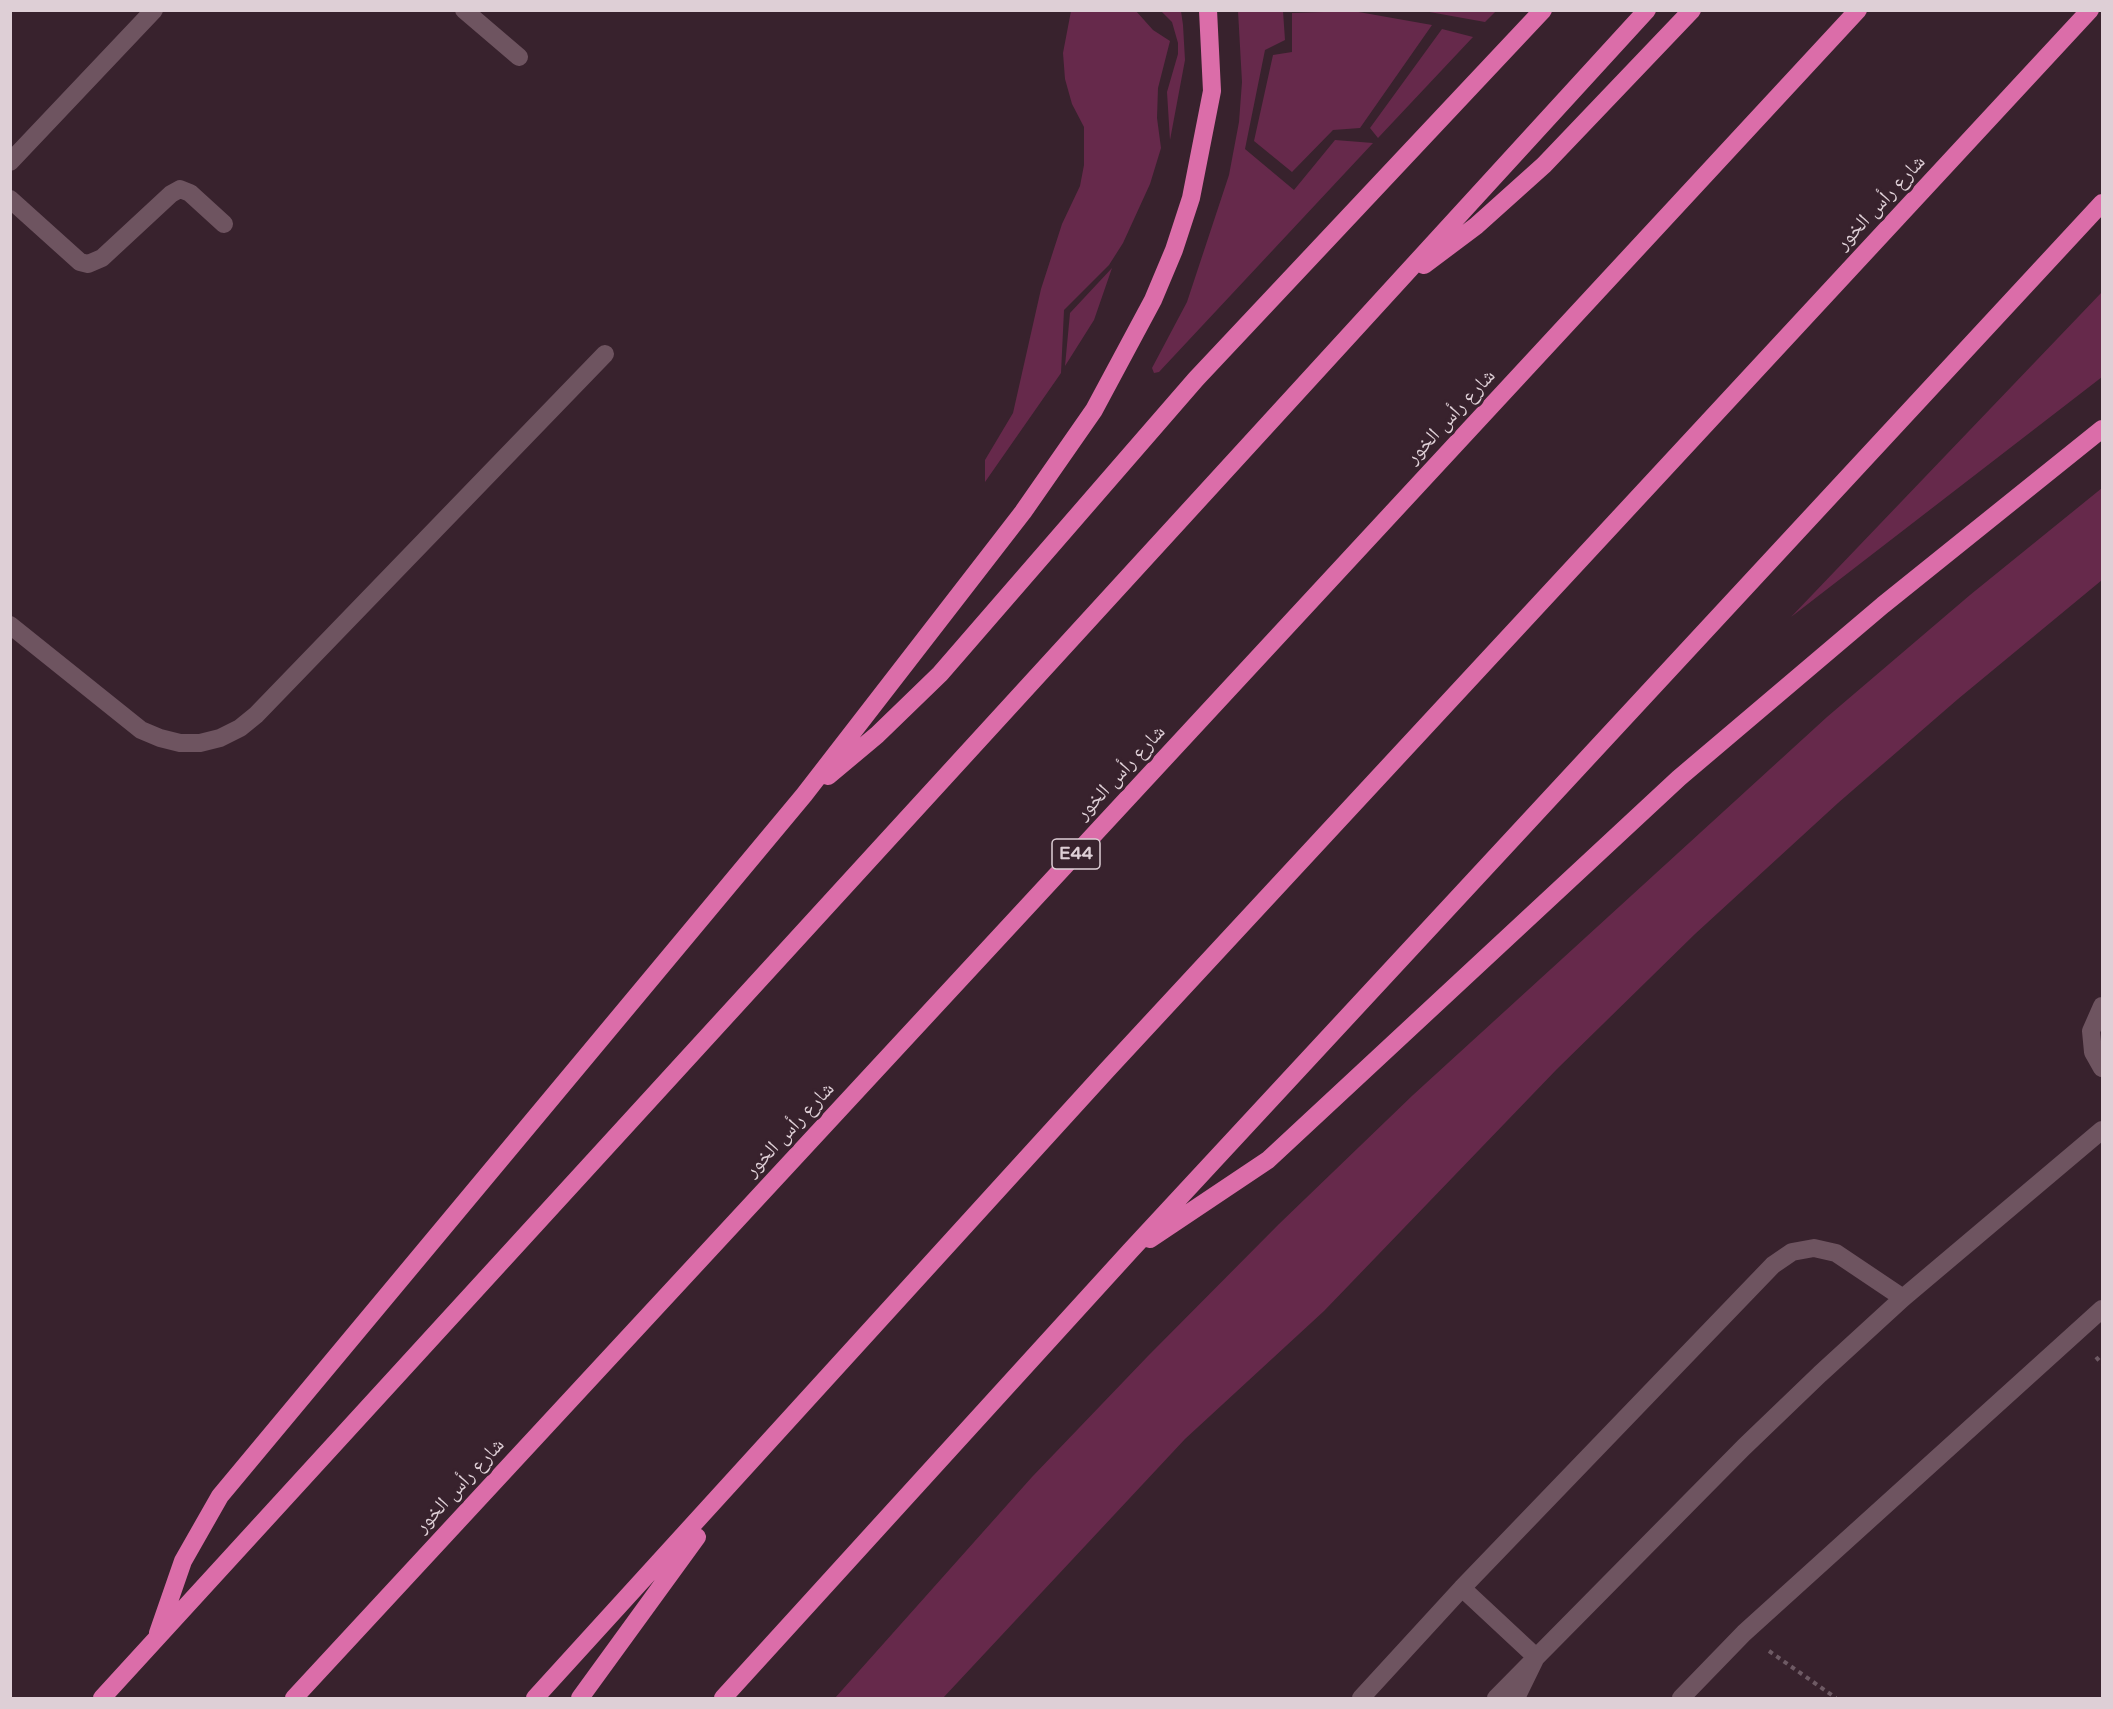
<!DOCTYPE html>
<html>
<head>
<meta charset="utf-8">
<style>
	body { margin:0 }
	#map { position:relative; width:2113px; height:1709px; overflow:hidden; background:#38222d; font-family:"Varela Round",sans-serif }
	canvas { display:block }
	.frame { position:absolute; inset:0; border:12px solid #decfd6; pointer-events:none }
</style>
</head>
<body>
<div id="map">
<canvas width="2113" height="1709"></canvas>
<div class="frame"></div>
</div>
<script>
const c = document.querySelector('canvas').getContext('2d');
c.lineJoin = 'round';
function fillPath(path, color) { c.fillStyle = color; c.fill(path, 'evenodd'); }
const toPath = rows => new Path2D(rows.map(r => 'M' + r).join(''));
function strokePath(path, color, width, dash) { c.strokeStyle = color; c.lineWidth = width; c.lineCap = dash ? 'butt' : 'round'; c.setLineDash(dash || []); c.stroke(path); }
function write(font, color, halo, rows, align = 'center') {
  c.font = font + ' "Varela Round","Noto Naskh Arabic",sans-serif'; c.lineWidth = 6; c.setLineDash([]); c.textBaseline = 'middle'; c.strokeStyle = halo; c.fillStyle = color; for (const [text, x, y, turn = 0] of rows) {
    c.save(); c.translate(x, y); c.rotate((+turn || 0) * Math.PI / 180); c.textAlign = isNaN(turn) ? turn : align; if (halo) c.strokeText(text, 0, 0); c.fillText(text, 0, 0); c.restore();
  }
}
const green = toPath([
	[1071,11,1136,11,1153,30,1170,41,1158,88,1157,118,1161,148,1150,184,1123,243,1109,265,1064,310,1061,373,985,482,985,460,1013,413,1041,289,1062,224,1080,186,1084,165,1084,127,1072,104,1065,79,1063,53],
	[1161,11,1181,11,1183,25,1185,60,1170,140,1167,92,1178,54,1178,43,1172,22],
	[1238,11,1283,11,1285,40,1265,50,1245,149,1294,190,1335,140,1373,143,1159,372,1154,373,1152,368,1187,302,1229,175,1239,122,1242,82],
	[1353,11,1432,25,1360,128,1333,130,1292,172,1254,141,1273,55,1292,52,1292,13],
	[1424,11,1496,11,1485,22],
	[1442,29,1473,37,1378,138,1370,128],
	[1112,268,1094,320,1065,366,1070,313],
	[2102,292,2102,377,1791,617],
	[2102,488,2102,580,1958,699,1838,803,1695,934,1557,1069,1324,1311,1185,1439,943,1698,835,1698,1032,1477,1148,1356,1279,1224,1413,1095,1827,717,1970,595]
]);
const path = toPath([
	[2096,1357,2102,1364],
	[1769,1651,1836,1698]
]);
const minor = toPath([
	[464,10,519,57],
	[10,162,154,10],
	[10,199,80,262,88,264,102,258,171,194,180,189,190,193,224,224],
	[10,625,141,730,160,738,180,743,200,743,220,738,240,728,256,715,605,354],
	[2102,1006,2091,1031,2093,1052,2102,1068],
	[1462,1588,1536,1657,1516,1698],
	[1361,1698,1462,1588,1773,1265,1792,1252,1814,1248,1836,1253,1903,1298],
	[1496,1698,1744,1447,1820,1374,1903,1298,2102,1130],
	[1681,1698,1744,1633,2102,1309]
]);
const highway = toPath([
	[1424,265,1476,226,1544,165,1692,10],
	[828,776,877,735,940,674,1196,379,1543,10],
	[1150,1239,1268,1160,1679,778,1883,605,2102,429],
	[158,1633,183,1561,220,1496,804,795,1023,512,1094,410,1153,300,1174,250,1191,198,1212,91,1208,10],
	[102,1698,1647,10],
	[294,1698,1858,10],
	[535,1698,1107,1070,2090,10],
	[580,1698,697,1537],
	[723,1698,1131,1250,2102,203]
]);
const shields = [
	[1076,854,48]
];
const shieldNames = [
	["E44",1076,854]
];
const streetNames = [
	["شارع رأس الخور",1881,203,-47],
	["شارع رأس الخور",1451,417,-47],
	["شارع رأس الخور",1121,773,-47],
	["شارع رأس الخور",790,1130,-47],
	["شارع رأس الخور",460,1486,-47]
];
fillPath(green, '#66294b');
strokePath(path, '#6e5a64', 4, [4.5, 4.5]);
strokePath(minor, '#6e5460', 18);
strokePath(highway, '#db6da9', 18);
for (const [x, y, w] of shields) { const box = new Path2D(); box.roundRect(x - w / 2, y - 15, w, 30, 4.5); c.fillStyle = '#38222d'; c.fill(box); strokePath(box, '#decfd6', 1.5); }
write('bold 18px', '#decfd6', null, shieldNames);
write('20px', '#decfd6', '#38222d', streetNames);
</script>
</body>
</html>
